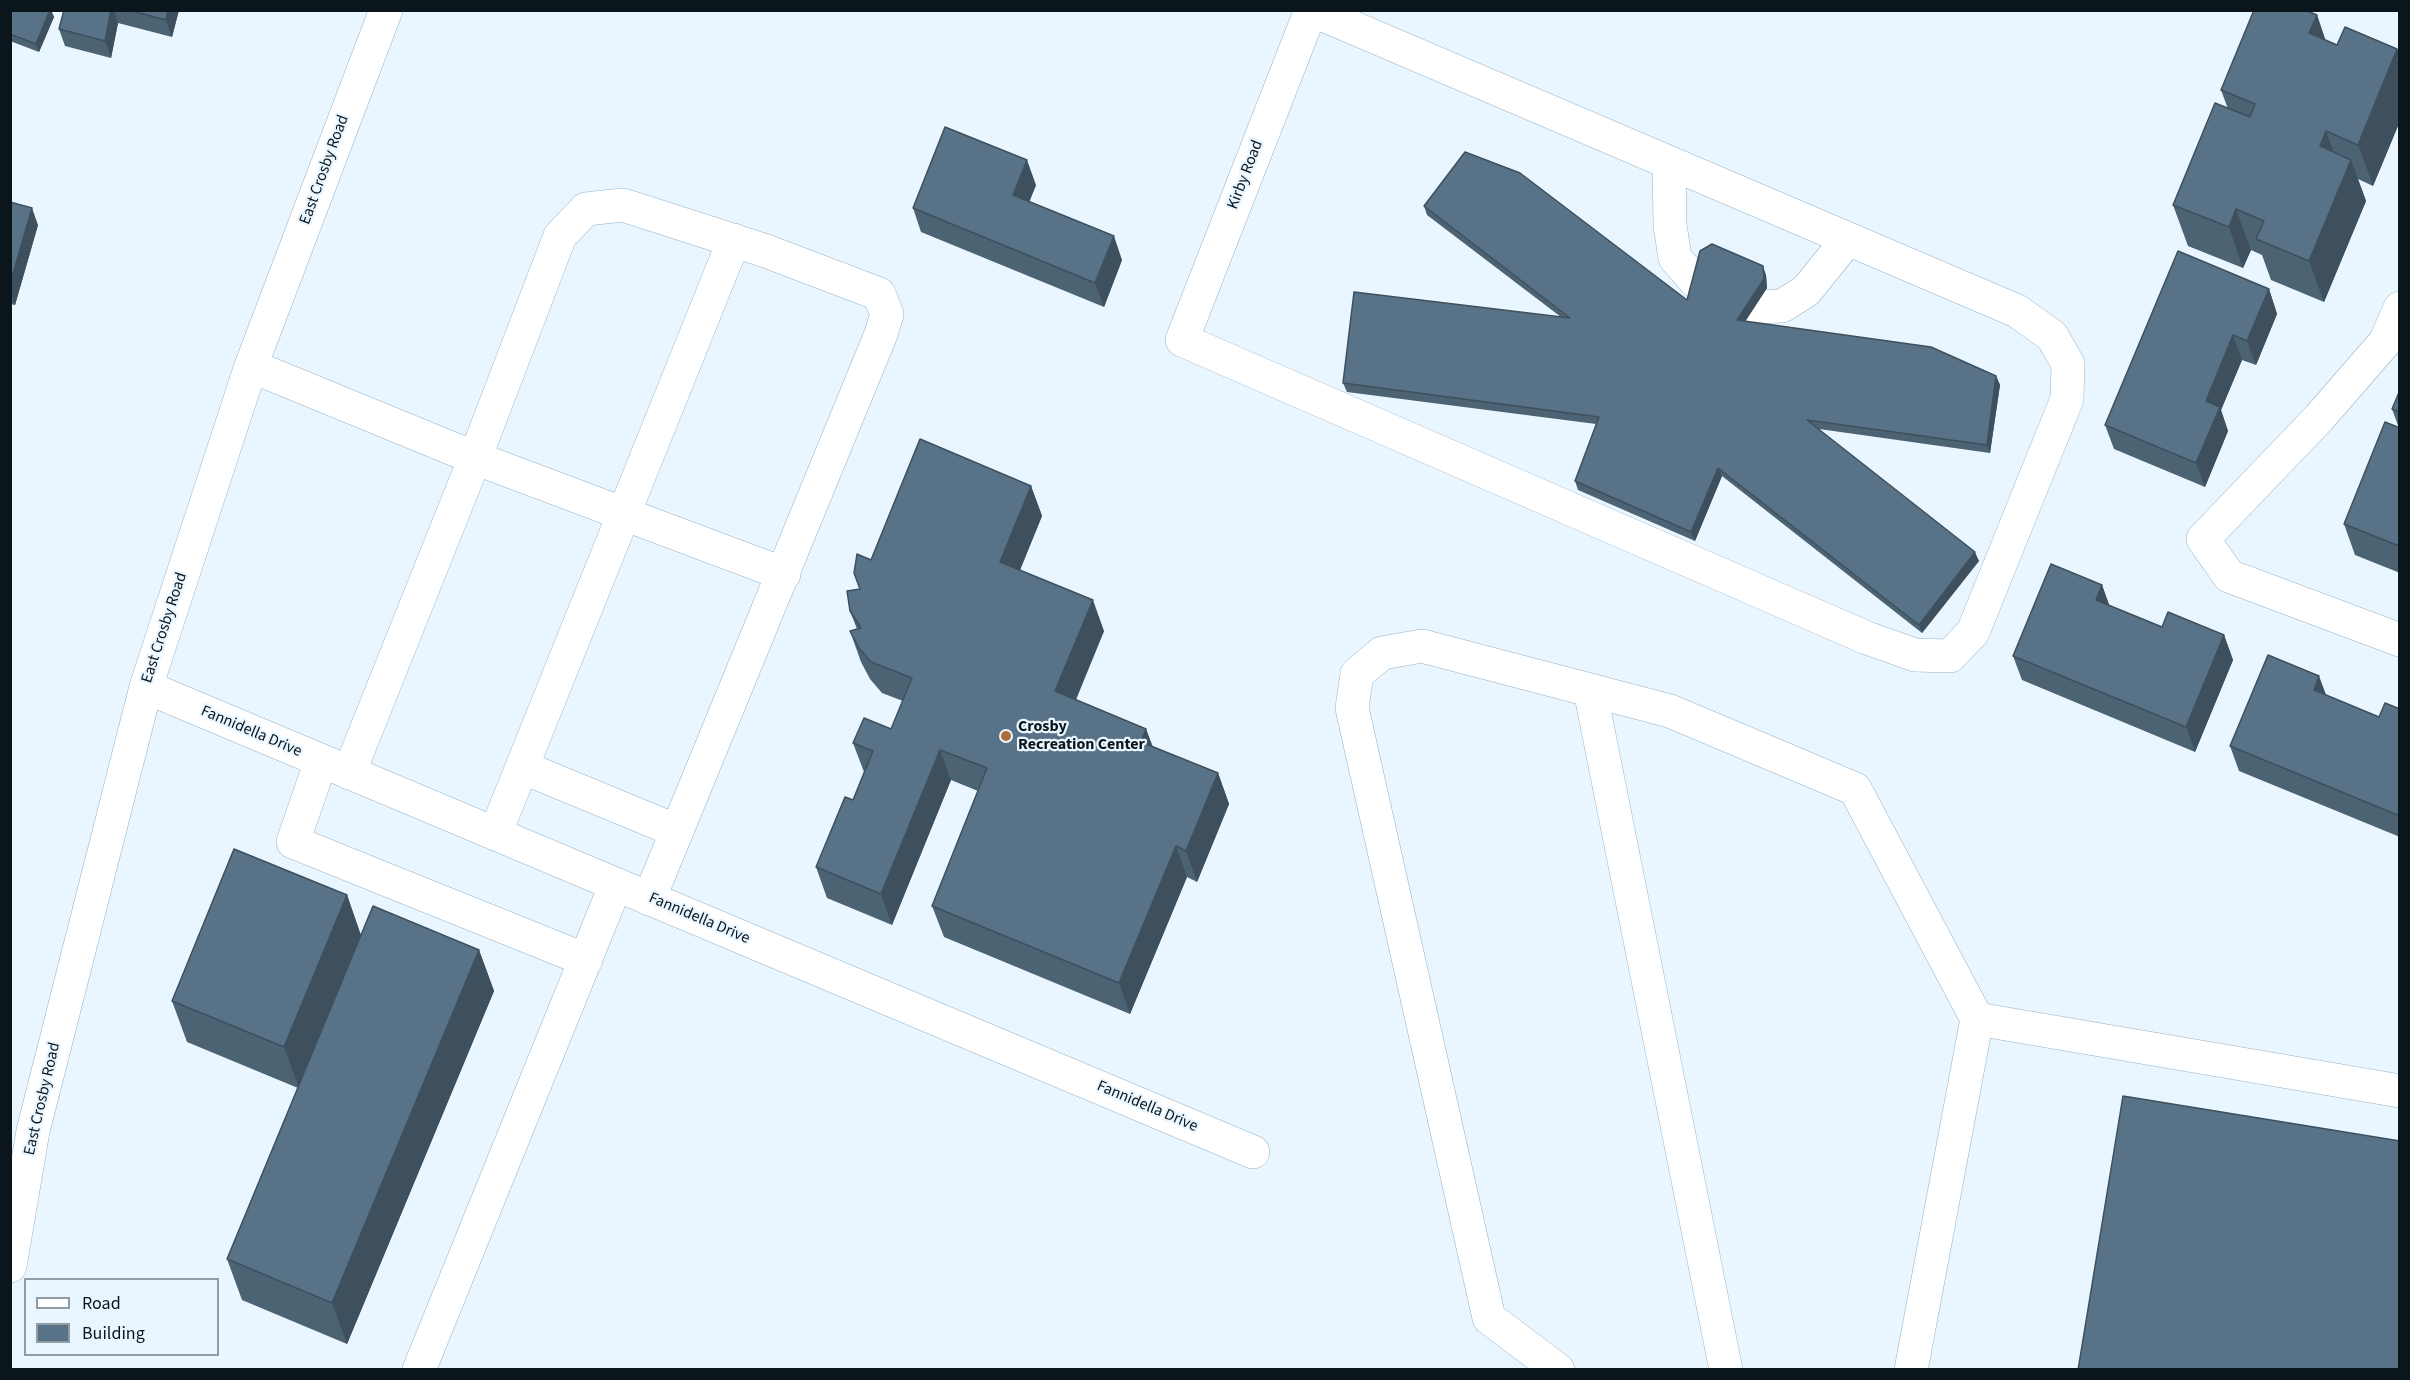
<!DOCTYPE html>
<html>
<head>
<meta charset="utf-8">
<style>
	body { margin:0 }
	#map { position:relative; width:2410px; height:1380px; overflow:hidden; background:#eaf6ff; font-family:"Source Sans 3",sans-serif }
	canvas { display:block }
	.frame { position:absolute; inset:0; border:12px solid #0a151c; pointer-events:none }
	.legend { position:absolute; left:24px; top:1278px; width:195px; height:78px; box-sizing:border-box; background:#eaf6ff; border:2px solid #909ca4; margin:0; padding:8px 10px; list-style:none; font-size:18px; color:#0a151c }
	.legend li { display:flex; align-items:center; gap:12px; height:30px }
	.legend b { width:30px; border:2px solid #909ca4 }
</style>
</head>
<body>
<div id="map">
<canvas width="2410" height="1380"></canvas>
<div class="frame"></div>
<ul class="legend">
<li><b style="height:8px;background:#fff"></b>Road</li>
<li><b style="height:16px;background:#587387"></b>Building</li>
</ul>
</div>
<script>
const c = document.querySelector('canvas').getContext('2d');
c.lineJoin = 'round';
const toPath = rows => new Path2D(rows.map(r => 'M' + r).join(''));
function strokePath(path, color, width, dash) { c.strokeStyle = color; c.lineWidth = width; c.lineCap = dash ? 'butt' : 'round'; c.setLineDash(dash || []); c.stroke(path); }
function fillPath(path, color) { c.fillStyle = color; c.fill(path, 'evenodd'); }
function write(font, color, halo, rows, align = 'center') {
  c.font = font + ' "Source Sans 3",sans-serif'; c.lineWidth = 4.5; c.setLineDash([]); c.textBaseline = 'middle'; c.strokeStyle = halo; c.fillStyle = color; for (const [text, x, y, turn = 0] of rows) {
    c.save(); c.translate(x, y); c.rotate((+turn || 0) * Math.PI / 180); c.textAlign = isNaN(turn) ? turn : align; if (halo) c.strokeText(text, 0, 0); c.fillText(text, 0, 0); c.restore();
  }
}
const minor = toPath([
	[1311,10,1182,340,1867,638,1915,655,1950,656,1973,632,2067,399,2068,364,2052,336,2017,311,1312,10],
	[1669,162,1670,225,1675,258,1697,283],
	[1754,307,1782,306,1806,291,1848,239],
	[2400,308,2385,342,2319,418,2203,539,2229,576,2400,640],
	[251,366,475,458,784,574],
	[146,687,1253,1152],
	[1590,690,1726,1370],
	[321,761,293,842,586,960],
	[522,767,677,831],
	[349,773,475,458,560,236,586,209,623,205,766,251,879,294,887,314,881,334,649,899],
	[495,834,734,240],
	[1977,1019,2400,1091],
	[10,1266,33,1131,146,687,251,366,386,10],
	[419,1370,616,884],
	[1558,1370,1489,1318,1352,708,1357,674,1382,653,1422,646,1670,711,1855,789,1977,1019,1911,1370]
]);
const wall = toPath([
	[10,10,51,10,54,17,39,52,10,41],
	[64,10,179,10,172,37,118,23,111,58,65,46,59,29],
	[2317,15,2325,40,2337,45,2397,49,2400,54,2400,121,2373,186,2358,179,2366,201,2324,302,2271,280,2262,255,2251,250,2243,268,2188,246,2173,205,2228,109,2221,90],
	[1036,185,1029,202,1122,260,1104,307,921,232,913,208],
	[10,202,38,225,15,305,10,304],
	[1424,206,1687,300,1766,275,1767,288,1745,322,1996,376,2000,385,1990,453,1819,429,1979,561,1922,633,1722,476,1695,541,1578,490,1575,481,1596,424,1347,392,1343,383,1561,317,1427,215],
	[2269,289,2277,314,2256,365,2242,360,2221,410,2228,431,2205,487,2114,449,2105,425],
	[2400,390,2400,573,2355,555,2344,524,2399,428,2392,409],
	[1031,486,1042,516,1020,570,1104,631,1076,700,1146,729,1153,747,1218,773,1229,804,1197,882,1187,877,1130,1014,944,937,932,906,978,791,951,780,892,925,827,898,816,867,853,800,864,772,853,743,891,729,903,701,882,693,870,679,861,662,850,631,857,629,850,611,860,589],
	[2102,585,2109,605,2162,627,2224,635,2233,660,2195,752,2022,680,2013,656],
	[2326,695,2379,717,2400,709,2400,837,2239,771,2230,746],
	[347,895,361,935,479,950,494,991,347,1344,242,1300,227,1259,298,1088,187,1042,172,1001]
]);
const shadedWall = toPath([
	[50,10,51,10,54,17,39,52,36,44],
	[111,10,114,10,118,23,111,58,105,41],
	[168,10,179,10,172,37,166,20],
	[2317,15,2331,56,2309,33],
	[2397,49,2400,54,2400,121,2373,186,2358,145],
	[2326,131,2341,172,2320,146],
	[1027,160,1036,185,1022,220,1013,195],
	[2351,160,2366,201,2324,302,2309,261],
	[32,208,38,225,15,305,10,292,10,284],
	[2236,209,2251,250,2243,268,2229,227],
	[1114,236,1122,260,1104,307,1095,283],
	[1763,266,1766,275,1767,288,1740,329,1737,320],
	[2269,289,2277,314,2256,365,2247,341],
	[2233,335,2242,360,2221,410,2228,431,2205,487,2196,463,2206,401],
	[1996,376,2000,385,1990,453,1987,445],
	[1718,468,1722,476,1695,541,1691,532],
	[1031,486,1042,516,1011,592,1000,562],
	[1975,552,1979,561,1922,633,1919,625],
	[2102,585,2111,610,2096,600],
	[1093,600,1104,631,1066,722,1055,691],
	[2224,635,2233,660,2195,752,2186,727],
	[2319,676,2328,700,2314,690],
	[1146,729,1157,760,1141,742],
	[940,750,951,780,892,925,881,894],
	[1218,773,1229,804,1197,882,1186,851],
	[1176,846,1187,877,1130,1014,1119,983],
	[347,895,361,936,299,1088,284,1047],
	[479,950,494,991,347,1344,332,1303]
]);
const building = toPath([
	[10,10,50,10,36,44,10,34,10,10],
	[64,10,111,10,105,41,59,29,64,10],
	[128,10,168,10,166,20,128,10],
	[2254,10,2305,10,2317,15,2309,33,2337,45,2345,27,2397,49,2358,145,2326,131,2320,146,2351,160,2309,261,2256,239,2264,221,2236,209,2229,227,2173,205,2215,103,2250,117,2255,104,2221,90,2254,10],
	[945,127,1027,160,1013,195,1114,236,1095,283,913,208,945,127],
	[1465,152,1520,173,1687,300,1700,251,1712,244,1763,266,1764,279,1737,320,1931,347,1996,376,1987,445,1807,420,1975,552,1919,625,1718,468,1691,532,1575,481,1599,417,1343,383,1354,292,1570,318,1424,206,1465,152],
	[10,202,32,208,10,284,10,202],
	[2178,251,2269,289,2247,341,2233,335,2206,401,2220,407,2196,463,2105,425,2178,251],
	[2400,390,2400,412,2392,409,2400,390],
	[2385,422,2400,428,2400,544,2399,546,2344,524,2385,422],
	[920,439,1031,486,1000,562,1093,600,1055,691,1146,729,1141,742,1218,773,1186,851,1176,846,1119,983,932,906,987,768,940,750,881,894,816,867,845,797,853,800,873,751,853,743,864,718,891,729,912,678,871,662,859,648,850,631,861,628,850,611,847,591,860,589,854,573,857,554,871,560,920,439],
	[2051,564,2102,585,2096,600,2162,627,2168,612,2224,635,2186,727,2013,656,2051,564],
	[2268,655,2319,676,2314,690,2379,717,2385,703,2400,709,2400,816,2230,746,2268,655],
	[234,849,347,895,284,1047,172,1001,234,849],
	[373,906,479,950,332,1303,227,1259,373,906],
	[2123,1096,2400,1141,2400,1370,2078,1370,2123,1096]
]);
const markers = [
	[1006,736,6,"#ae6d38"]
];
const streetNames = [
	["East Crosby Road",325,170,-70],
	["Kirby Road",1246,175,-69],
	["East Crosby Road",165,628,-72],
	["Fannidella Drive",251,732,23],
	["Fannidella Drive",699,919,23],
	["East Crosby Road",43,1099,-77],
	["Fannidella Drive",1147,1107,23]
];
const poiNames = [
	["Crosby",1018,727],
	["Recreation Center",1018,745]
];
strokePath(minor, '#96b2c7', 34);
strokePath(minor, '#fff', 33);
fillPath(wall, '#4c6374');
fillPath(shadedWall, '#3e505e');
fillPath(building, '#587387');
strokePath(building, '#3e505e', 1.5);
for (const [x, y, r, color] of markers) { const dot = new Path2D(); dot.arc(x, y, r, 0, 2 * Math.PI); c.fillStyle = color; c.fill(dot); strokePath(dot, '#eaf6ff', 2); }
write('16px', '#0a151c', '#eaf6ff', streetNames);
write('bold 16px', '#0a151c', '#eaf6ff', poiNames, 'left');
</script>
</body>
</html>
